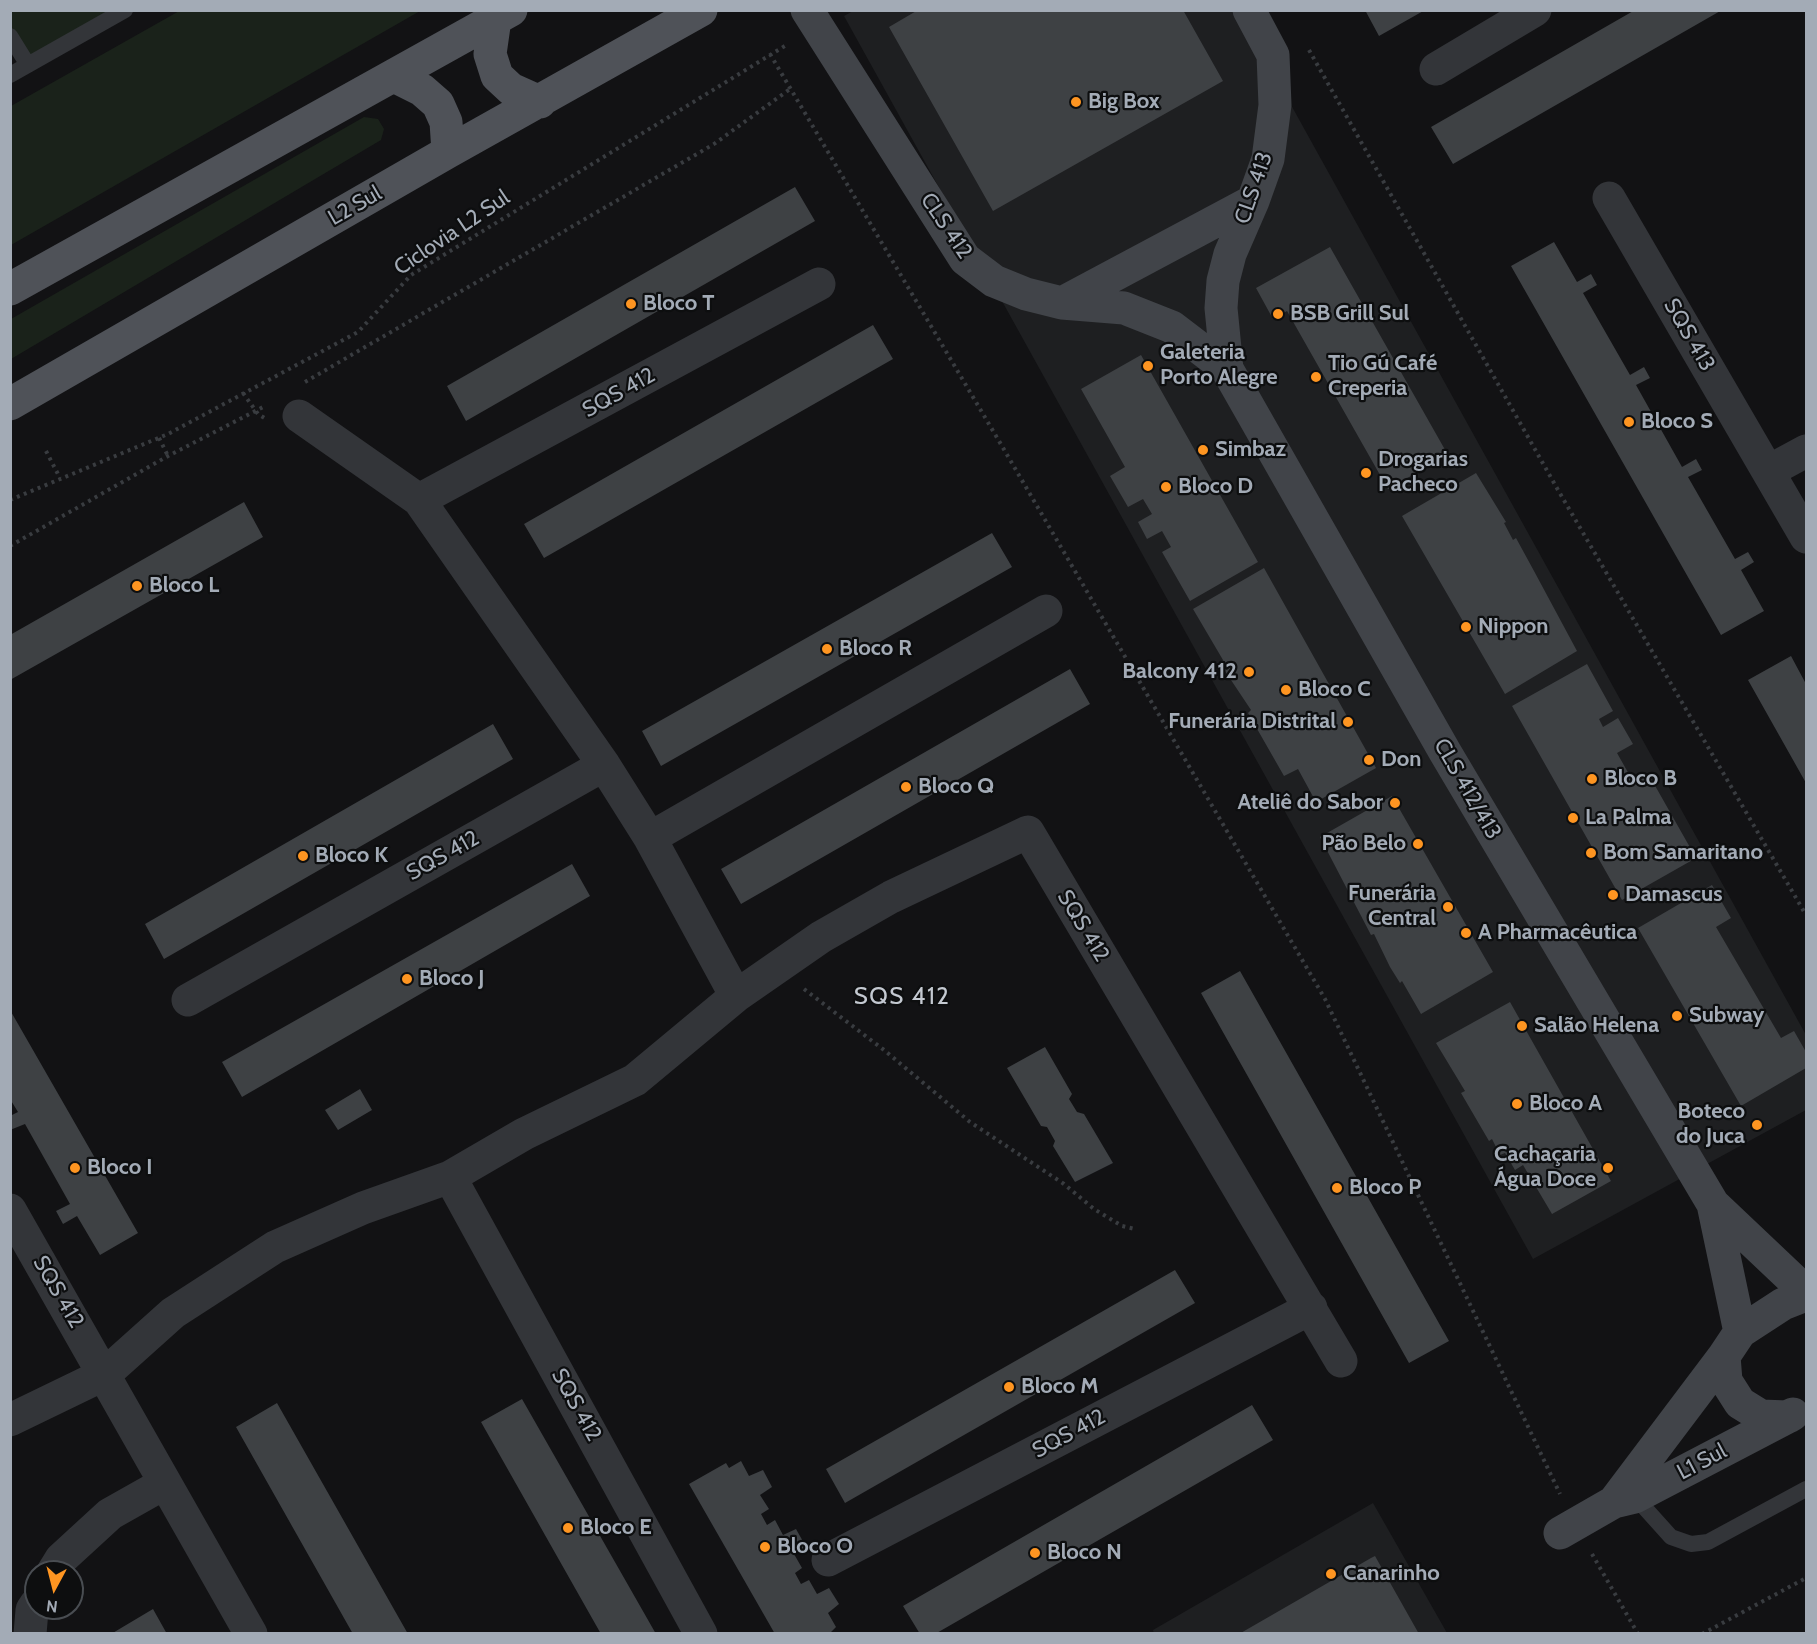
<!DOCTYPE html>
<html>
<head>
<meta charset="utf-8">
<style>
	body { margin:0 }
	#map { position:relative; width:1817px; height:1644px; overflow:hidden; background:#121214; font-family:Cabin,sans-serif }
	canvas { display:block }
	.frame { position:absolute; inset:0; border:12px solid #a3abb6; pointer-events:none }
	.north { position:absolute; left:24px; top:1560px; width:60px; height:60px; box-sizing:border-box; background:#0d0e0f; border:2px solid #494d52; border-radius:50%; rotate:187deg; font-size:16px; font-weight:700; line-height:24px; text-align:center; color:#a3abb6 }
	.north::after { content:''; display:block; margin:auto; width:21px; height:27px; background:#fe9521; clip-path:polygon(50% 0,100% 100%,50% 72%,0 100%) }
</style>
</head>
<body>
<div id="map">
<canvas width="1817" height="1644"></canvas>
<div class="frame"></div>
<div class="north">N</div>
</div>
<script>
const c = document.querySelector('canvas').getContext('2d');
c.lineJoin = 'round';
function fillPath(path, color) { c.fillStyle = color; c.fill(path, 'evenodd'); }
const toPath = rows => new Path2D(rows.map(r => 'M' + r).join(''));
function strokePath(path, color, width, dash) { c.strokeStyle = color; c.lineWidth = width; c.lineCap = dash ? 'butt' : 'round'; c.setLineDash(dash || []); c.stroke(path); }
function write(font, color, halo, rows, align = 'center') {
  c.font = font + ' Cabin,sans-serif'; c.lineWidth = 4.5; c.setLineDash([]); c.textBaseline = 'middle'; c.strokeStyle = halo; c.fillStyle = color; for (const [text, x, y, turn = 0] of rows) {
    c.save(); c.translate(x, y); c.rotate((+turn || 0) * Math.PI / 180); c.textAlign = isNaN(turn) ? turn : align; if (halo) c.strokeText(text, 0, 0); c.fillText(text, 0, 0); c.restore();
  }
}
const built = toPath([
	[855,10,1239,11,1806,1035,1806,1110,1533,1259,844,16],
	[1373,1503,1447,1633,1154,1634,1153,1630]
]);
const green = toPath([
	[181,10,420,11,11,245,11,106],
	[10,11,125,11,28,65,11,34],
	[364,117,378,119,384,129,381,140,11,359,11,319]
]);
const building = toPath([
	[918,10,1183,10,1223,81,993,211,889,27],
	[1365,10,1425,10,1379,36],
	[1635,10,1722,10,1453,164,1431,127],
	[795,187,815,221,466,421,447,386],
	[1554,242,1577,282,1591,274,1597,285,1583,293,1630,375,1644,367,1650,378,1636,385,1682,467,1696,459,1702,470,1688,477,1735,559,1748,552,1754,562,1741,570,1764,611,1721,635,1511,266],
	[1330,247,1448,455,1388,489,1287,311,1273,319,1256,288],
	[873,325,893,359,544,558,524,524],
	[1141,355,1258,562,1190,601,1162,552,1171,547,1162,531,1147,539,1138,522,1152,514,1143,499,1128,507,1110,476,1125,467,1081,389],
	[1476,473,1506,522,1504,523,1513,540,1516,538,1534,571,1577,651,1505,694,1402,516],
	[244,502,263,537,10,680,10,635],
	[992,533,1012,567,661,766,642,731],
	[1264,568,1376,768,1316,802,1298,769,1284,776,1248,713,1251,710,1221,665,1223,660,1193,609],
	[1791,656,1806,684,1806,783,1748,680],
	[1587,664,1613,711,1599,719,1603,727,1618,718,1633,744,1617,753,1634,783,1649,775,1696,858,1622,900,1512,706],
	[1070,669,1090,704,741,904,721,869],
	[493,724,513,759,164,959,145,924],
	[1392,796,1493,972,1421,1014,1402,981,1400,983,1390,967,1374,934,1371,935,1320,837],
	[572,864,590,896,242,1097,222,1062],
	[1712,885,1731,918,1716,927,1781,1038,1794,1031,1806,1052,1806,1068,1741,1106,1638,928],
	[1240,971,1449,1341,1409,1363,1201,993],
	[1510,1002,1611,1181,1552,1214,1523,1165,1515,1170,1505,1153,1500,1155,1492,1139,1489,1141,1461,1093,1465,1091,1436,1043],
	[10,1010,138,1233,100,1255,77,1216,63,1224,56,1211,70,1204,25,1124,10,1130,10,1116,18,1112,10,1099],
	[1045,1047,1072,1094,1069,1099,1077,1112,1084,1114,1113,1163,1075,1182,1053,1146,1055,1141,1047,1127,1041,1126,1007,1068],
	[360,1089,372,1110,338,1130,325,1110],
	[1175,1270,1195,1303,845,1503,826,1469],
	[522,1399,656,1634,601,1634,481,1422],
	[277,1403,408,1634,353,1634,236,1427],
	[1252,1405,1273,1440,935,1634,920,1634,903,1606],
	[741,1461,749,1476,763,1470,772,1487,760,1495,769,1509,761,1514,767,1525,775,1520,783,1535,796,1529,805,1545,805,1548,794,1554,802,1568,795,1573,801,1584,809,1580,817,1594,829,1588,839,1604,828,1613,836,1627,829,1634,775,1634,689,1484,726,1463,729,1468],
	[1375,1556,1419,1634,1239,1634,1371,1558],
	[153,1609,167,1634,111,1634]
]);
const path = toPath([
	[1309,50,1558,490,1806,915],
	[770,54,999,441,1325,999,1560,1494],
	[305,382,714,144,790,89],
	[243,393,258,414,266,419],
	[159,438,168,456],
	[46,451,60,478],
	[10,500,168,434,358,332,411,275,788,44],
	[10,546,168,456,265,406],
	[804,989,884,1050,970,1122,1064,1184,1094,1209,1122,1226,1135,1229],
	[1592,1554,1638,1634],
	[1702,1634,1806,1578]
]);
const lane = toPath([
	[10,36,28,65],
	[10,75,125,10],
	[1635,1497,1671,1537,1691,1544,1708,1542,1806,1489]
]);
const street = toPath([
	[1436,69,1535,10],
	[1609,198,1806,537],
	[299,416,419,500,604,765,650,838,736,996],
	[1769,471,1806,451],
	[419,500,819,284],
	[650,838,1046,611],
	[188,1000,604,765],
	[450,1177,701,1634],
	[10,1210,251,1634],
	[10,1420,105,1374,173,1313,275,1247,363,1208,450,1177,524,1134,635,1080,736,996,821,937,891,897,1028,832,1341,1361],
	[828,1560,1311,1308],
	[53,1572,61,1559,110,1514,165,1483],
	[30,1634,32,1610,36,1604]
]);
const secondary = toPath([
	[807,10,965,259,994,281,1026,294,1062,303,1124,308,1172,327,1227,369,1445,752,1713,1204,1806,1292],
	[1062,303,1253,201],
	[1227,369,1221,308,1223,281,1230,254,1253,201,1268,159,1275,105,1273,55,1249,10],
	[1713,1204,1740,1332],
	[1793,1414,1788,1417,1761,1416,1740,1403,1726,1381,1724,1356,1740,1332,1783,1304,1806,1295],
	[1614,1502,1724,1356],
	[1560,1533,1614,1502,1635,1497,1788,1417]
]);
const primary = toPath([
	[495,19,490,54,497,76,511,89,540,102],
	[394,76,422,90,438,104,446,122,448,152],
	[10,289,511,10],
	[10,404,448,152,701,10]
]);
const markers = [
	[1076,102,6,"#fe9521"],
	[631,304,6,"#fe9521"],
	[1278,314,6,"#fe9521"],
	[1148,366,6,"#fe9521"],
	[1316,377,6,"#fe9521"],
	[1629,422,6,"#fe9521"],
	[1203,450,6,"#fe9521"],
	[1366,473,6,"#fe9521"],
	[1166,487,6,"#fe9521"],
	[137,586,6,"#fe9521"],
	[1466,627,6,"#fe9521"],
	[827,649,6,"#fe9521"],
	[1249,672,6,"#fe9521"],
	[1286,690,6,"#fe9521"],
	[1348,722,6,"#fe9521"],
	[1369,760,6,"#fe9521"],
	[1592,779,6,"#fe9521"],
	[906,787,6,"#fe9521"],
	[1395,803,6,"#fe9521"],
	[1573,818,6,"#fe9521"],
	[1418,844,6,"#fe9521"],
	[1591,853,6,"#fe9521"],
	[303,856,6,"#fe9521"],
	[1613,895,6,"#fe9521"],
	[1448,907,6,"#fe9521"],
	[1466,933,6,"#fe9521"],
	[407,979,6,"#fe9521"],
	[1677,1016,6,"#fe9521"],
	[1522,1026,6,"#fe9521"],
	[1517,1104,6,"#fe9521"],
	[1757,1125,6,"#fe9521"],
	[75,1168,6,"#fe9521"],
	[1608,1168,6,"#fe9521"],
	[1337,1188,6,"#fe9521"],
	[1009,1387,6,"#fe9521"],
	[568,1528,6,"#fe9521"],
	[765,1547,6,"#fe9521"],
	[1035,1553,6,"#fe9521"],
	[1331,1574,6,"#fe9521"]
];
const poiNames = [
	["Big Box",1088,102],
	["Bloco T",643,304],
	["BSB Grill Sul",1290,314],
	["Galeteria",1160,353],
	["Porto Alegre",1160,378],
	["Tio Gú Café",1328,364],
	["Creperia",1328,389],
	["Bloco S",1641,422],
	["Simbaz",1215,450],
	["Drogarias",1378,460],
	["Pacheco",1378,485],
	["Bloco D",1178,487],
	["Bloco L",149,586],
	["Nippon",1478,627],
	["Bloco R",839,649],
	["Balcony 412",1237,672,"right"],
	["Bloco C",1298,690],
	["Funerária Distrital",1336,722,"right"],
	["Don",1381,760],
	["Bloco B",1604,779],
	["Bloco Q",918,787],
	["Ateliê do Sabor",1383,803,"right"],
	["La Palma",1585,818],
	["Pão Belo",1406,844,"right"],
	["Bom Samaritano",1603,853],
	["Bloco K",315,856],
	["Funerária",1436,894,"right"],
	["Central",1436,919,"right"],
	["Damascus",1625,895],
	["A Pharmacêutica",1478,933],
	["Bloco J",419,979],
	["Subway",1689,1016],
	["Salão Helena",1534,1026],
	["Bloco A",1529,1104],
	["Boteco",1745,1112,"right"],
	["do Juca",1745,1137,"right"],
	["Cachaçaria",1596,1155,"right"],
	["Água Doce",1596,1180,"right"],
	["Bloco I",87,1168],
	["Bloco P",1349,1188],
	["Bloco M",1021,1387],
	["Bloco E",580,1528],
	["Bloco O",777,1547],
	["Bloco N",1047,1553],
	["Canarinho",1343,1574]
];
const streetNames = [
	["CLS 413",1254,188,-71],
	["L2 Sul",355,206,-30],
	["CLS 412",946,226,56],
	["Ciclovia L2 Sul",452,233,-34],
	["SQS 413",1689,335,60],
	["SQS 412",619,393,-29],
	["CLS 412/413",1467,789,60],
	["SQS 412",443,856,-29],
	["SQS 412",1083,926,59],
	["SQS 412",58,1292,60],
	["SQS 412",576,1405,61],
	["SQS 412",1069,1434,-28],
	["L1 Sul",1702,1462,-28]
];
const neighbourhoodNames = [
	["SQS 412",902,997]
];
fillPath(built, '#1e1f21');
fillPath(green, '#1a221a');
fillPath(building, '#3e4144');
strokePath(path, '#393c40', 4, [3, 4.5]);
strokePath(lane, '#333539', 16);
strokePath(street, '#333539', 33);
strokePath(secondary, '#414449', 33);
strokePath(primary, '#4f5258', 33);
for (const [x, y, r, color] of markers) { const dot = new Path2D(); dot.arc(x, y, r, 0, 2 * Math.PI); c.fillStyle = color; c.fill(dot); strokePath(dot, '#0d0e0f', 2); }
write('bold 22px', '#a3abb6', '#0d0e0f', poiNames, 'left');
write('22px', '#a3abb6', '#0d0e0f', streetNames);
c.letterSpacing = '1.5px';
write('24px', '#c4c9d1', '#0d0e0f', neighbourhoodNames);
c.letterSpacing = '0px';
</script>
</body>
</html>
